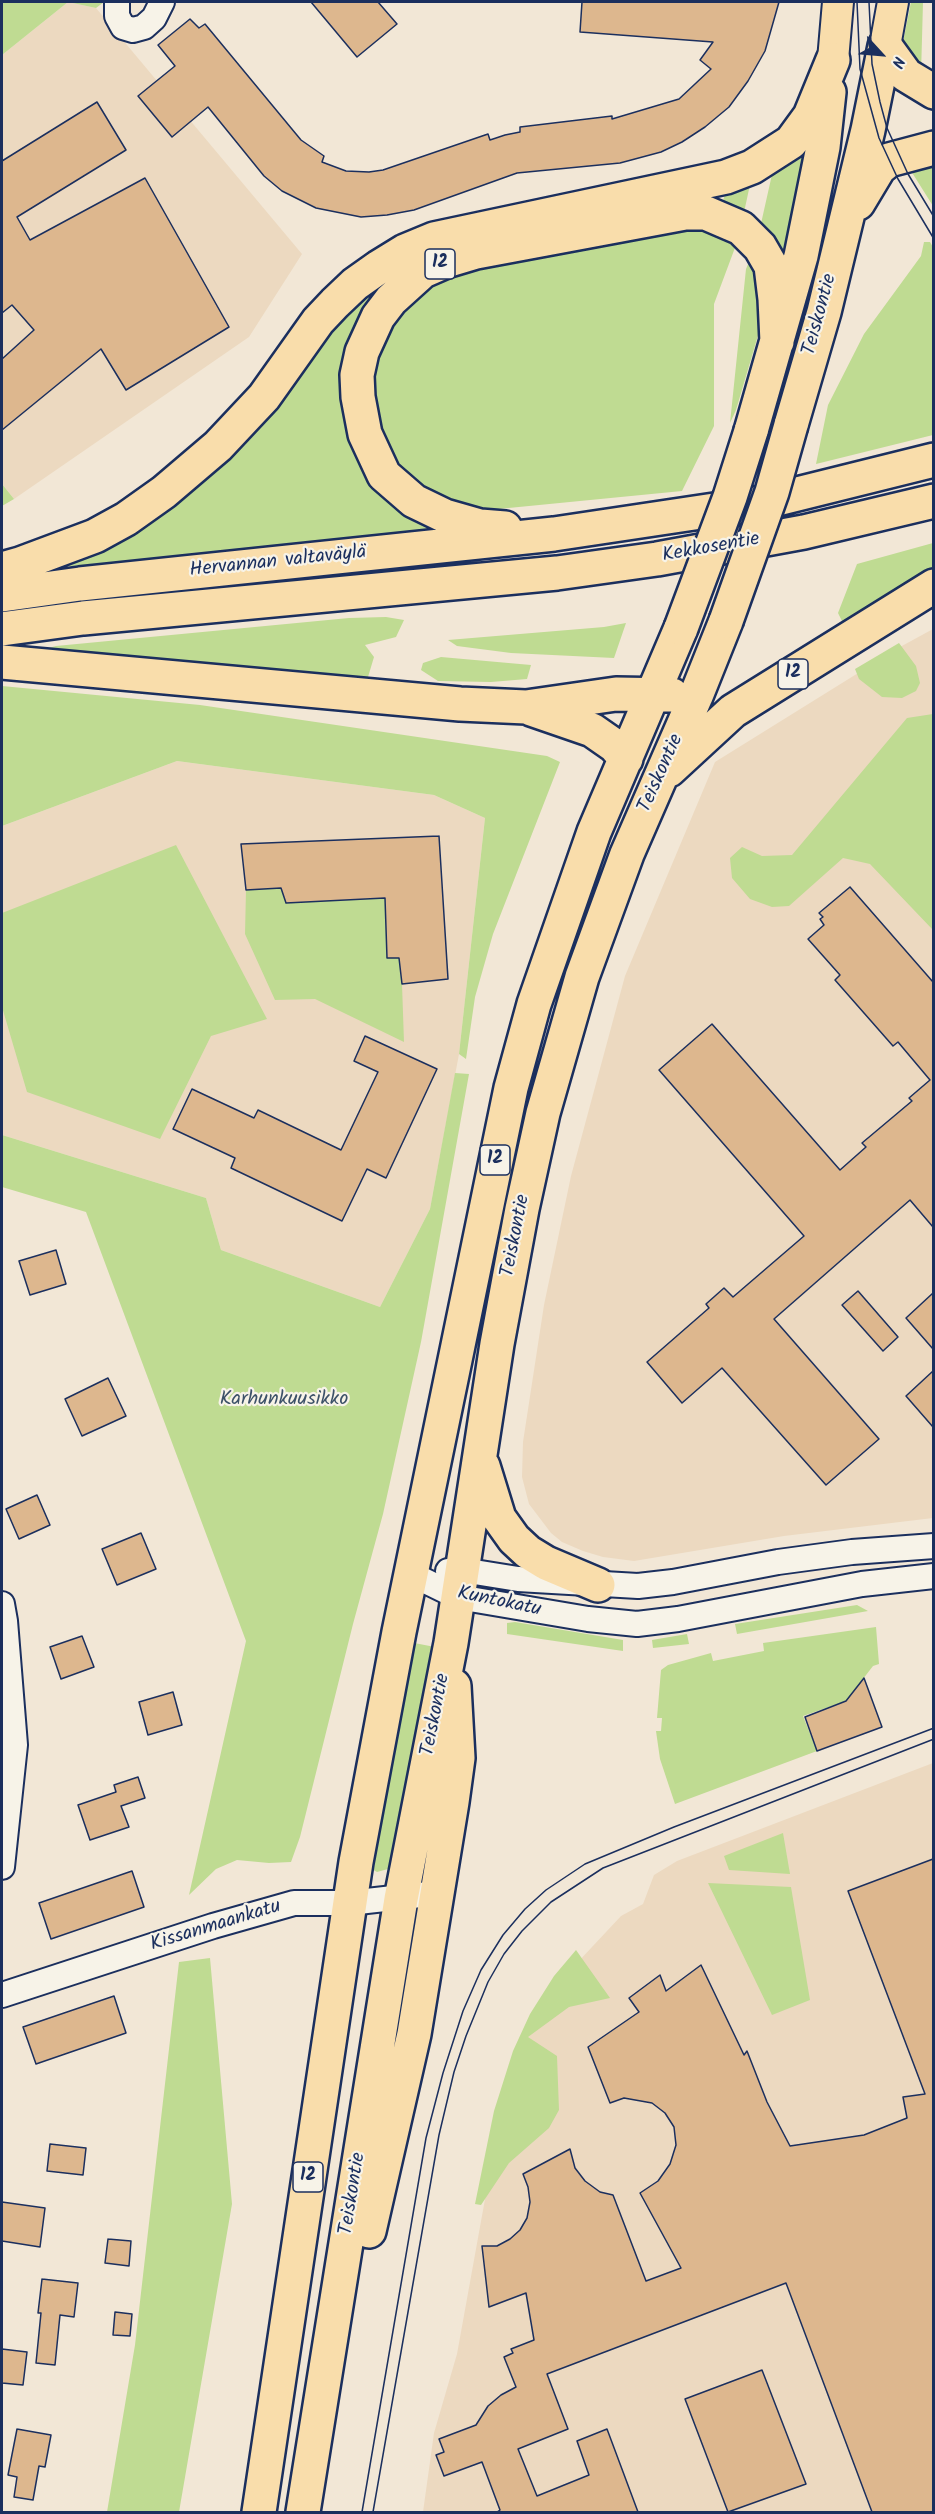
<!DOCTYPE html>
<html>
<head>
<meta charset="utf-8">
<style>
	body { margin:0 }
	#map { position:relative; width:935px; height:2514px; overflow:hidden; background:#f2e7d6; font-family:Kalam,sans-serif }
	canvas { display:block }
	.frame { position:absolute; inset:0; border:3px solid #1b2f5e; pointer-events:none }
	.north { position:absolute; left:851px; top:24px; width:60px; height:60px; -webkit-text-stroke:4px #f7f3e8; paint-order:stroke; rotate:116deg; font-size:16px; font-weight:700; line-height:24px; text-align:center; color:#1b2f5e }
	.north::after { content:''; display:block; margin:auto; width:21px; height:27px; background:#1b2f5e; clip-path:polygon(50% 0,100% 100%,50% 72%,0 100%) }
</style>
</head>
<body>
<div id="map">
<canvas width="935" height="2514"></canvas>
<div class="frame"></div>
<div class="north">N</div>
</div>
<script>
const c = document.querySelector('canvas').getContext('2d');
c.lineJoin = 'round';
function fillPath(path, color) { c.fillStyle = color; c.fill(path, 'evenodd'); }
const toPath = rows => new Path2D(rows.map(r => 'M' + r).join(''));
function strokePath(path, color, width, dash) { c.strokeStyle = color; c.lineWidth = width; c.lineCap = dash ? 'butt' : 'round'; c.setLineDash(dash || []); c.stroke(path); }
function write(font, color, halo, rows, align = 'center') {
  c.font = font + ' Kalam,sans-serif'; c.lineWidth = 4.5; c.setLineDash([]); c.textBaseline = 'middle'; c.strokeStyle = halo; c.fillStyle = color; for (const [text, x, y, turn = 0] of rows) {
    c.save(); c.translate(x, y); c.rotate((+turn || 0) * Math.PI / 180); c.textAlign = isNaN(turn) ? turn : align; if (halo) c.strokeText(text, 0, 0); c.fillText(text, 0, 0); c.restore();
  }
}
const built = toPath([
	[68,2,96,8,302,254,249,337,14,499,2,484,2,55],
	[933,629,933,1518,784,1536,634,1561,603,1557,583,1551,562,1542,551,1533,529,1504,522,1477,523,1442,544,1305,571,1176,625,976,715,762,900,647],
	[177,761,434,795,485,818,459,1054,430,1209,380,1307,221,1250,206,1198,2,1135,2,826],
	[933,1763,933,2512,423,2512,434,2433,457,2354,508,2072,548,1994,621,1916,643,1904,654,1875,677,1861]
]);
const green = toPath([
	[2,2,104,2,96,8,68,2,2,55],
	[911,2,923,2,921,75,904,53,904,37],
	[808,150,783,261,760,228,773,170],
	[933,159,933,206,906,163],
	[751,180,743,217,722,204,727,188],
	[695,222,715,228,736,245,714,304,714,426,682,491,478,511,443,502,418,486,392,462,366,393,394,309,439,274],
	[924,242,930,242,934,249,933,435,816,464,828,405,864,334,921,256],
	[751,257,761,279,762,322,736,410,730,423,746,269],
	[403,260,353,332,343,358,341,390,344,421,354,452,370,476,450,529,64,567,63,562,310,349],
	[2,484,14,499,2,506],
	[933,543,933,573,844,625,838,613,857,564],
	[386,617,404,620,396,637,365,645,374,657,368,677,346,681,37,651,56,646,349,618],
	[626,623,614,658,511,653,457,646,448,640,604,627],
	[899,643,916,666,920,683,916,691,902,698,882,697,859,679,855,669],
	[441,657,531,665,527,679,491,682,438,681,421,670,423,663],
	[2,686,200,705,547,756,560,762,493,934,475,997,466,1059,459,1054,485,818,434,795,177,761,2,826],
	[933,714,933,930,870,864,843,858,789,906,772,907,750,899,732,878,730,858,742,847,762,856,792,855,907,718],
	[176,845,267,1019,211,1036,160,1139,27,1092,2,1007,2,913],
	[281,888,286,903,385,898,387,958,399,958,402,984,404,1042,315,999,275,1000,245,934,246,890],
	[455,1073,469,1074,421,1342,383,1514,353,1624,300,1837,291,1862,269,1863,237,1860,216,1869,189,1895,246,1641,86,1212,2,1187,2,1135,206,1198,221,1250,380,1307,430,1209],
	[857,1605,868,1611,737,1634,735,1624],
	[515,1622,623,1640,623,1651,507,1634,507,1623],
	[876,1627,879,1664,873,1666,846,1701,803,1716,817,1751,675,1804,660,1759,656,1731,661,1731,662,1718,657,1718,661,1670,668,1665,711,1653,713,1661,764,1651,763,1643],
	[687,1634,689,1644,653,1648,652,1640],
	[409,1642,435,1647,394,1860,388,1869,377,1872,370,1868],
	[783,1833,790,1874,729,1870,724,1856],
	[708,1883,791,1887,810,2000,772,2015],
	[576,1950,610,1998,569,2007,528,2037,557,2056,559,2110,549,2128,509,2163,481,2205,475,2204,494,2111,513,2051,530,2014,554,1976],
	[210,1958,232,2204,179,2512,107,2512,135,2345,179,1962]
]);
const building = toPath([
	[311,2,378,2,397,24,357,57,311,2],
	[582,2,779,2,765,51,748,81,729,107,705,127,682,142,661,152,620,163,517,173,414,210,387,215,361,217,316,208,282,191,264,176,208,107,172,137,138,96,175,66,158,45,190,19,199,28,205,24,301,140,324,156,322,162,346,171,369,172,383,170,488,134,490,140,505,135,520,132,520,127,612,116,612,119,679,99,711,69,700,60,713,42,580,32,582,2],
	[97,102,126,150,17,217,30,240,145,178,229,327,126,390,101,349,2,430,2,359,34,330,12,305,2,313,2,161,97,102],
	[439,836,448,979,402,984,399,958,387,958,385,898,286,903,281,888,246,890,241,844,439,836],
	[850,887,933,982,933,1227,910,1200,774,1319,879,1439,826,1485,722,1368,682,1403,647,1362,709,1308,706,1304,724,1288,733,1297,804,1236,659,1070,712,1024,840,1170,866,1147,862,1143,912,1101,909,1098,930,1080,898,1042,893,1046,835,980,840,975,808,939,824,925,820,919,823,917,819,913,850,887],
	[365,1036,437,1069,386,1178,367,1169,342,1221,231,1168,235,1158,173,1129,192,1089,254,1118,258,1110,341,1150,378,1072,354,1061,365,1036],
	[56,1250,66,1284,30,1295,19,1261,56,1250],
	[858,1291,898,1337,883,1351,842,1305,858,1291],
	[933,1293,933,1349,906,1318,933,1293],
	[933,1371,933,1427,906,1396,933,1371],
	[108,1378,126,1416,82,1436,65,1399,108,1378],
	[37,1495,50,1525,19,1539,6,1509,37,1495],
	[141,1533,156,1569,117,1585,102,1549,141,1533],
	[82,1636,94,1667,61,1679,50,1647,82,1636],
	[864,1678,882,1727,817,1751,805,1717,846,1701,864,1678],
	[173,1692,182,1725,148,1735,139,1702,173,1692],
	[138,1777,145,1798,121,1806,129,1827,90,1840,78,1805,116,1792,114,1785,138,1777],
	[933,1859,933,2512,872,2512,786,2283,547,2374,568,2429,518,2449,537,2496,589,2475,577,2441,607,2429,638,2512,497,2512,500,2510,482,2462,444,2476,436,2455,444,2452,439,2439,476,2425,488,2406,501,2395,516,2387,504,2357,513,2353,511,2349,534,2340,526,2293,489,2307,482,2246,497,2246,510,2239,520,2230,527,2218,530,2202,528,2187,523,2174,570,2149,575,2168,585,2181,600,2192,613,2195,646,2281,681,2268,640,2193,658,2181,670,2164,676,2145,674,2127,665,2113,652,2103,624,2098,610,2103,588,2047,639,2012,629,1998,660,1975,666,1991,701,1965,744,2055,747,2051,767,2102,790,2146,864,2135,907,2118,903,2097,925,2094,848,1891,933,1859],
	[132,1871,144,1907,51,1939,39,1903,132,1871],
	[114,1996,126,2033,36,2064,23,2027,114,1996],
	[50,2144,86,2148,83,2175,47,2171,50,2144],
	[2,2202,45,2208,40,2247,2,2241,2,2202],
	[108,2239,131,2241,129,2266,105,2263,108,2239],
	[42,2279,78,2283,74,2317,60,2315,55,2365,36,2363,41,2313,38,2313,42,2279],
	[115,2312,132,2314,130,2336,113,2335,115,2312],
	[2,2349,27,2352,23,2385,2,2383,2,2349],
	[762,2370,806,2484,728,2512,685,2399,762,2370],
	[17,2429,51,2435,45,2467,39,2466,33,2500,14,2497,17,2477,8,2475,17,2429]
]);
const minor = toPath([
	[117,2,117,16,123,27,133,30,144,27,154,18,162,2],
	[448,1571,462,1570,518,1579,638,1586,673,1582,778,1562,852,1552,934,1546],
	[411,1574,458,1597,588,1619,637,1624,678,1619,862,1584,934,1576],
	[2,1604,5,1621,15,1745,2,1867],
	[2,1995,213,1926,294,1903,349,1903,438,1893]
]);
const major = toPath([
	[885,46,893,2],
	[833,60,838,2]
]);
const highway = toPath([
	[885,46,906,75,934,92],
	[858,203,879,168,889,160,934,148],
	[791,425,824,312,868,130,885,46],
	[751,431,801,256,823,147,829,92],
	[505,528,480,526,445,516,414,501,384,475,365,434,358,397,357,375,362,352,378,317,391,300,423,271,446,261,476,252,685,213,706,213,741,228,760,247,771,266,775,299,777,342],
	[2,569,20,564,95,536,126,519,164,492,218,446,264,397,318,321,335,303,355,284,379,267,405,251,434,239,726,177,752,167,791,142,810,116,833,60],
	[2,595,80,584,554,534,761,503,934,460],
	[2,629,83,618,557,573,657,559,804,532,934,501],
	[2,662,460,704,526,707,616,694,672,695],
	[531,709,592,730,615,746,626,759],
	[669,770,733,711,934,586],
	[483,1466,499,1518,514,1539,528,1552,546,1563,598,1585],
	[369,2231,414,2034,452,1802,458,1758,454,1686],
	[259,2512,356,1862,399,1632,511,1088,534,1004,594,832,681,628],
	[303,2512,401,1899,451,1643,497,1344,522,1209,543,1113,582,977,627,854,696,696,726,621]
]);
const tram = toPath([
	[857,2,860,69,879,138,898,179,934,239],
	[869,2,872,64,880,102,887,128,908,174,934,217],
	[362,2512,426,2138,443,2073,463,2011,481,1970,503,1935,525,1909,546,1890,585,1864,674,1827,934,1728],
	[373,2512,439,2135,454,2072,466,2036,488,1982,504,1954,522,1931,551,1902,603,1868,934,1739]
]);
const highwayBridge = toPath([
	[726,621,772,492,791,425],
	[681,628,730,497,751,431]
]);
const shields = [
	[440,264,30],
	[793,674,30],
	[495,1160,30],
	[308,2177,30]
];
const shieldNames = [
	["12",440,264],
	["12",793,674],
	["12",495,1160],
	["12",308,2177]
];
const streetNames = [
	["Teiskontie",821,315,-75],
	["Kekkosentie",711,549,-10],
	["Hervannan valtaväylä",278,563,-6],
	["Teiskontie",662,774,-66],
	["Teiskontie",517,1236,-79],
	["Kuntokatu",499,1603,12],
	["Teiskontie",437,1715,-79],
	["Kissanmaankatu",216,1927,-17],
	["Teiskontie",354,2194,-81]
];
const parkNames = [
	["Karhunkuusikko",284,1401]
];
fillPath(built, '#ecd9c0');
fillPath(green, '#bfdb92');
fillPath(building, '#ddb78e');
strokePath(building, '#1b2f5e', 1.5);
strokePath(minor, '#1b2f5e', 28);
strokePath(major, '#1b2f5e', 34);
strokePath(highway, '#1b2f5e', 38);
strokePath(minor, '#f7f3e8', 24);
strokePath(major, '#f9ddab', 30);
strokePath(highway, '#f9ddab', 33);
strokePath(tram, '#1b2f5e', 1.5);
strokePath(highwayBridge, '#1b2f5e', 38, []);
strokePath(highwayBridge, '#f9ddab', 33);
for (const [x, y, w] of shields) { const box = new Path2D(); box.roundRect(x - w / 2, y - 15, w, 30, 4.5); c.fillStyle = '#f7f3e8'; c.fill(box); strokePath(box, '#1b2f5e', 1.5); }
write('bold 18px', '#1b2f5e', null, shieldNames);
write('20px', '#1b2f5e', '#f7f3e8', streetNames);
write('20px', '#3c5168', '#f7f3e8', parkNames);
</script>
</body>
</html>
